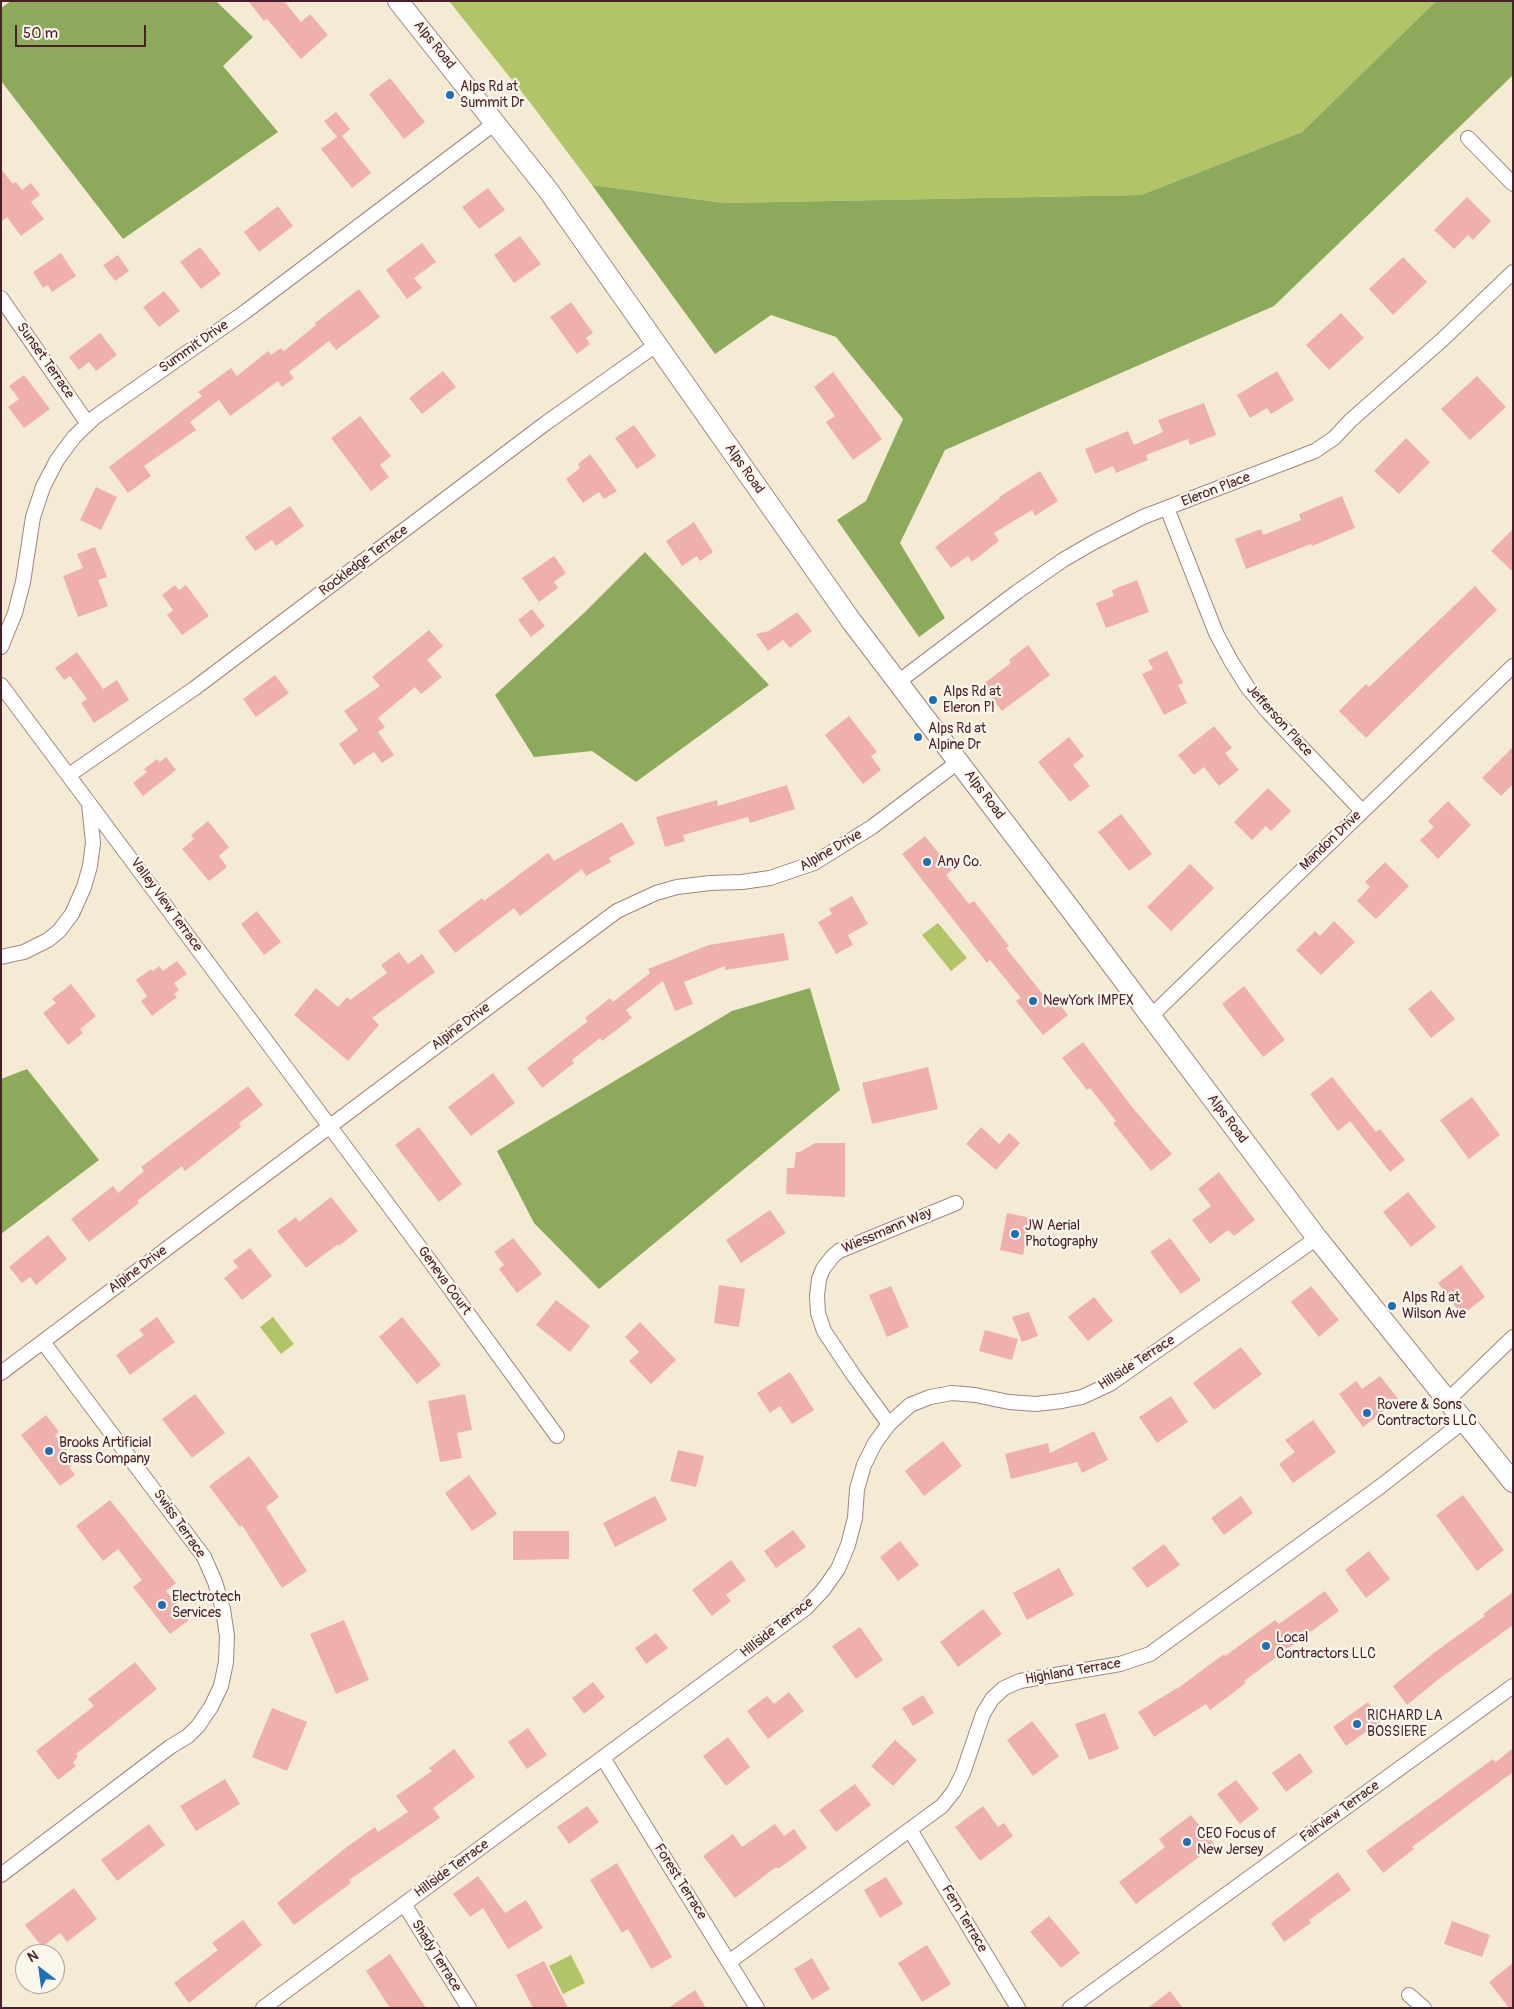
<!DOCTYPE html>
<html>
<head>
<meta charset="utf-8">
<style>
	body { margin:0 }
	#map { position:relative; width:1514px; height:2009px; overflow:hidden; background:#f5ebd5; font-family:Pangolin,sans-serif }
	canvas { display:block }
	.frame { position:absolute; inset:0; border:2px solid #4a1f2b; pointer-events:none }
	.north { position:absolute; left:15px; top:1944px; width:50px; height:50px; box-sizing:border-box; background:#fbf7ec; border:1px solid #b4a19f; border-radius:50%; rotate:330deg; font-size:14px; font-weight:700; line-height:20px; text-align:center; color:#4a1f2b }
	.north::after { content:''; display:block; margin:auto; width:18px; height:22px; background:#1f6fb2; clip-path:polygon(50% 0,100% 100%,50% 72%,0 100%) }
	.scale { position:absolute; left:15px; top:25px; width:131px; height:22px; box-sizing:border-box; border:2px solid #4a1f2b; border-top:0; padding-left:6px; font-size:15px; line-height:18px; white-space:nowrap; color:#4a1f2b; -webkit-text-stroke:4px #fbf7ec; paint-order:stroke }
</style>
</head>
<body>
<div id="map">
<canvas width="1514" height="2009"></canvas>
<div class="frame"></div>
<div class="north">N</div>
<div class="scale">50 m</div>
</div>
<script>
const c = document.querySelector('canvas').getContext('2d');
c.lineJoin = 'round';
function fillPath(path, color) { c.fillStyle = color; c.fill(path, 'evenodd'); }
const toPath = rows => new Path2D(rows.map(r => 'M' + r).join(''));
function strokePath(path, color, width, dash) { c.strokeStyle = color; c.lineWidth = width; c.lineCap = dash ? 'butt' : 'round'; c.setLineDash(dash || []); c.stroke(path); }
function write(font, color, halo, rows, align = 'center') {
  c.font = font + ' Pangolin,sans-serif'; c.lineWidth = 4.5; c.setLineDash([]); c.textBaseline = 'middle'; c.strokeStyle = halo; c.fillStyle = color; for (const [text, x, y, turn = 0] of rows) {
    c.save(); c.translate(x, y); c.rotate((+turn || 0) * Math.PI / 180); c.textAlign = isNaN(turn) ? turn : align; if (halo) c.strokeText(text, 0, 0); c.fillText(text, 0, 0); c.restore();
  }
}
const green = toPath([
	[449,1,1436,1,1302,132,1141,195,724,203,592,185,532,105],
	[938,923,967,958,951,971,922,935],
	[273,1317,294,1344,281,1354,260,1327],
	[571,1955,585,1983,563,1994,549,1966]
]);
const forest = toPath([
	[11,1,216,1,253,37,223,66,278,132,123,239,1,81,1,8],
	[1436,1,1513,1,1513,75,1274,306,945,450,900,543,945,618,919,637,837,520,866,501,903,419,836,337,771,315,715,354,592,185,724,203,1141,195,1302,132],
	[645,552,769,685,636,782,592,751,534,757,495,695,584,613],
	[810,988,840,1090,599,1289,534,1223,497,1151,732,1011],
	[27,1069,99,1160,1,1234,1,1079]
]);
const building = toPath([
	[248,1,284,1,301,22,310,14,328,35,301,59,267,19,264,21],
	[390,78,425,122,404,139,369,94],
	[336,112,350,129,342,136,371,173,352,188,321,149,337,137,324,121],
	[1,169,13,184,16,182,22,190,31,183,40,195,31,202,44,219,21,236,7,217,1,222],
	[488,188,505,210,479,229,462,207],
	[1467,197,1491,221,1473,240,1468,235,1454,249,1434,230],
	[278,206,293,226,259,252,244,232],
	[520,236,541,264,514,283,494,255],
	[422,243,436,262,414,278,422,288,407,299,386,270],
	[200,247,221,274,201,289,180,262],
	[61,253,76,276,52,292,48,285,43,288,33,272],
	[118,255,129,271,115,281,103,265],
	[1403,257,1427,282,1393,315,1369,289],
	[359,289,380,317,336,350,329,341,289,372,294,378,282,387,278,381,230,416,219,400,190,422,196,430,144,466,151,476,128,493,109,467,202,396,198,392,231,368,237,376,268,351,271,355,281,348,284,351,316,325,315,323],
	[164,291,180,311,159,327,143,307],
	[571,302,593,333,586,338,590,344,577,354,550,317],
	[1341,313,1364,338,1329,370,1306,345],
	[100,333,117,355,96,371,89,362,79,370,69,357],
	[443,371,456,387,422,414,409,398],
	[1277,371,1294,400,1271,414,1267,408,1250,418,1237,395],
	[833,372,882,439,853,460,826,422,835,416,814,387],
	[24,375,50,409,24,428,8,407,19,399,9,386],
	[1477,376,1506,407,1470,440,1441,409],
	[1204,403,1216,435,1190,445,1188,439,1146,455,1148,460,1116,473,1113,466,1095,474,1085,449,1128,431,1134,445,1163,432,1158,420],
	[360,416,391,456,380,465,389,477,371,491,331,438],
	[634,425,656,456,637,469,615,438],
	[1406,438,1430,462,1399,494,1374,471],
	[590,454,617,491,604,499,599,492,583,503,566,479,580,468,578,464],
	[1040,471,1058,501,1035,516,1032,510,994,533,999,541,972,562,968,556,951,568,935,547,1000,498,999,497],
	[96,487,117,497,101,530,80,520],
	[1342,496,1355,528,1312,546,1311,544,1246,569,1235,539,1261,529,1263,535,1301,520,1299,514],
	[290,506,304,526,276,546,272,540,255,551,245,537],
	[694,522,713,552,700,561,697,556,682,566,666,541],
	[1513,529,1513,572,1491,551],
	[95,547,107,577,98,580,108,606,78,617,63,576,83,568,77,554],
	[554,556,566,573,554,582,558,588,539,602,522,578],
	[1137,580,1149,612,1106,628,1096,603,1114,596,1112,590],
	[175,585,179,590,186,585,209,616,182,635,167,615,173,610,162,595],
	[1475,586,1497,610,1366,738,1339,711,1366,684,1369,687],
	[532,609,545,626,531,637,518,620],
	[797,612,812,631,790,648,783,640,768,651,756,634,769,631],
	[429,630,443,646,427,660,442,677,421,694,415,687,378,718,385,727,378,732,394,755,382,763,374,752,354,765,339,744,358,730,344,711,380,686,372,677],
	[1028,645,1050,675,1002,711,982,685,1011,663,1009,660],
	[1167,651,1183,683,1178,685,1187,703,1164,715,1142,674,1153,669,1148,660],
	[77,652,103,689,117,680,129,700,94,723,81,703,87,699,70,676,64,680,55,668],
	[275,675,289,693,256,717,243,699],
	[849,716,877,752,871,756,881,770,863,784,825,735],
	[1214,726,1232,748,1225,753,1239,770,1219,786,1204,767,1194,775,1178,755],
	[1069,737,1084,756,1073,765,1090,786,1070,802,1038,762],
	[1513,747,1513,784,1501,796,1482,778],
	[166,757,176,770,143,796,133,783,147,772,144,769,157,759,160,762],
	[787,785,795,809,750,823,748,817,683,835,685,841,665,847,656,817,717,800,718,806],
	[1268,788,1291,811,1271,831,1266,826,1252,840,1234,822],
	[1448,801,1471,825,1438,859,1420,840,1434,827,1428,821],
	[1121,814,1152,854,1129,871,1098,832],
	[208,821,229,847,219,856,227,867,209,881,182,849,194,839,191,835],
	[622,822,635,844,609,858,611,862,586,876,582,869,520,916,514,908,455,953,438,931,482,898,484,901,548,853,554,861],
	[925,836,952,870,946,875,969,904,974,901,1009,946,1006,948,1049,1002,1054,998,1068,1015,1043,1035,1016,1001,1021,998,990,960,987,963,902,854],
	[1385,862,1409,886,1376,919,1357,901,1370,887,1365,882],
	[1190,864,1214,888,1171,931,1147,907],
	[852,896,868,924,848,935,853,945,836,954,818,922,832,914,829,909],
	[257,911,281,942,264,955,241,924],
	[1334,921,1355,942,1321,975,1296,950,1315,931,1320,936],
	[784,933,789,960,725,970,725,966,684,982,693,1004,675,1011,663,981,626,1010,632,1018,602,1041,600,1038,572,1060,574,1063,542,1088,527,1068,588,1021,585,1018,610,998,613,1002,650,973,648,969,709,945],
	[399,952,408,964,422,954,435,972,372,1018,379,1025,348,1061,294,1015,316,988,338,1007,347,997,350,1000,387,973,381,965],
	[177,961,187,974,174,983,179,990,174,994,177,997,152,1016,141,1001,147,996,136,980,151,969,153,971,159,966,163,971],
	[71,984,96,1016,80,1029,83,1033,68,1045,43,1013,56,1003,52,999],
	[1244,986,1285,1040,1263,1057,1222,1004],
	[1431,990,1455,1019,1431,1038,1408,1009],
	[1083,1042,1132,1107,1172,1154,1151,1171,1113,1123,1116,1121,1090,1088,1087,1090,1062,1058],
	[928,1067,938,1109,872,1124,862,1083],
	[493,1073,515,1103,471,1136,448,1107],
	[1332,1077,1376,1132,1380,1129,1405,1160,1390,1172,1350,1121,1338,1131,1310,1094],
	[248,1086,263,1105,239,1123,241,1127,185,1171,182,1166,137,1201,139,1203,89,1242,71,1219,113,1186,118,1193,144,1171,141,1167],
	[1472,1097,1500,1135,1469,1159,1440,1120],
	[419,1127,462,1184,439,1202,395,1145],
	[981,1127,999,1144,1009,1133,1020,1143,996,1170,966,1144],
	[815,1143,845,1143,845,1197,786,1194,787,1168,794,1168,796,1152,800,1152],
	[1219,1172,1255,1220,1234,1236,1228,1230,1210,1244,1192,1220,1211,1206,1198,1189],
	[1408,1192,1436,1227,1411,1247,1383,1212],
	[331,1197,358,1231,339,1246,338,1244,306,1268,277,1231,296,1217,299,1222],
	[770,1210,786,1233,741,1263,726,1240],
	[1007,1213,1031,1218,1023,1255,1000,1250],
	[48,1235,67,1259,36,1285,30,1277,22,1283,9,1267],
	[513,1238,542,1274,517,1293,499,1269,504,1265,494,1252],
	[1170,1238,1201,1280,1181,1294,1150,1252],
	[250,1248,272,1276,242,1300,224,1278,238,1267,233,1261],
	[1461,1265,1485,1297,1462,1315,1438,1283],
	[719,1285,745,1289,739,1327,714,1323],
	[891,1286,909,1327,887,1337,869,1295],
	[1311,1286,1339,1320,1319,1337,1291,1302],
	[1094,1297,1113,1321,1088,1341,1068,1317],
	[556,1300,590,1326,570,1352,536,1325],
	[1029,1312,1038,1336,1022,1342,1012,1317],
	[157,1317,175,1342,130,1375,116,1355,144,1335,139,1330],
	[402,1317,441,1365,417,1384,379,1337],
	[640,1322,676,1360,651,1384,629,1361,639,1352,625,1337],
	[985,1330,1018,1339,1012,1360,979,1351],
	[1241,1347,1262,1374,1214,1410,1193,1383],
	[790,1372,814,1410,792,1424,780,1406,770,1413,757,1393],
	[1380,1376,1399,1400,1363,1427,1339,1394,1356,1381,1362,1389],
	[195,1394,225,1433,192,1458,162,1419],
	[465,1394,472,1430,457,1433,462,1458,440,1462,428,1401],
	[1171,1396,1188,1422,1157,1443,1139,1417],
	[46,1415,59,1432,55,1435,67,1450,62,1453,72,1465,69,1467,75,1475,60,1486,21,1435],
	[1313,1420,1336,1452,1293,1483,1279,1464,1295,1452,1285,1440],
	[1094,1431,1108,1460,1082,1473,1077,1462,1011,1479,1005,1454,1048,1443,1050,1453],
	[943,1441,962,1466,924,1496,905,1471],
	[678,1450,704,1456,696,1487,670,1481],
	[249,1456,279,1497,266,1507,307,1571,282,1588,242,1525,240,1527,209,1486],
	[469,1475,497,1514,472,1531,445,1493],
	[1463,1495,1504,1550,1477,1571,1436,1515],
	[655,1496,667,1520,615,1547,603,1523],
	[1241,1496,1253,1513,1224,1535,1211,1518],
	[110,1500,176,1583,166,1591,189,1620,170,1634,133,1587,142,1580,118,1549,103,1561,76,1526],
	[793,1530,806,1547,776,1568,764,1551],
	[513,1531,569,1531,569,1559,513,1560],
	[900,1541,919,1565,898,1581,880,1557],
	[1164,1544,1180,1565,1147,1588,1132,1568],
	[1369,1551,1390,1579,1366,1598,1345,1570],
	[731,1560,746,1580,726,1595,731,1601,712,1616,692,1590],
	[1059,1568,1074,1595,1027,1620,1013,1593],
	[1325,1591,1339,1611,1244,1681,1246,1683,1210,1710,1206,1704,1154,1737,1138,1712,1177,1688,1177,1689,1224,1654,1225,1656,1275,1620,1279,1624],
	[1513,1592,1513,1625,1440,1678,1407,1705,1393,1686,1435,1652,1485,1616,1483,1614],
	[983,1609,1002,1634,958,1667,940,1642],
	[344,1620,369,1680,336,1694,310,1634],
	[860,1627,883,1660,856,1679,832,1646],
	[656,1633,668,1648,646,1664,635,1648],
	[135,1662,157,1689,76,1754,78,1756,73,1763,76,1766,58,1780,36,1751,94,1706,88,1699],
	[593,1682,605,1697,584,1714,572,1698],
	[789,1692,804,1711,768,1739,747,1711,767,1696,774,1704],
	[923,1695,934,1713,913,1726,902,1708],
	[1368,1702,1381,1721,1346,1746,1333,1727],
	[272,1708,307,1722,287,1771,252,1757],
	[1105,1713,1119,1749,1089,1760,1075,1724],
	[1032,1721,1059,1756,1033,1776,1007,1740],
	[528,1728,547,1755,527,1769,508,1742],
	[728,1737,750,1767,726,1786,703,1756],
	[895,1740,917,1760,893,1786,871,1766],
	[1513,1748,1513,1772,1412,1847,1414,1849,1383,1873,1366,1851,1493,1759,1496,1762],
	[454,1749,475,1777,433,1808,440,1818,349,1880,351,1883,294,1925,277,1903,348,1846,375,1827,378,1832,408,1812,396,1796,432,1771,429,1768],
	[1300,1753,1313,1772,1286,1792,1272,1773],
	[225,1779,240,1804,196,1831,180,1806],
	[1236,1780,1259,1809,1240,1824,1217,1794],
	[855,1784,871,1805,836,1832,819,1810],
	[587,1806,599,1822,569,1844,557,1827],
	[983,1806,998,1827,1004,1823,1013,1836,980,1861,955,1827],
	[1191,1815,1215,1845,1136,1904,1119,1882,1165,1847,1159,1839],
	[149,1824,165,1845,117,1881,101,1860],
	[775,1824,784,1836,794,1829,807,1848,778,1869,776,1867,735,1898,703,1856,733,1834,742,1847],
	[617,1863,672,1957,651,1969,628,1929,622,1933,590,1880],
	[1338,1872,1351,1890,1309,1920,1311,1923,1284,1942,1271,1923],
	[478,1876,505,1913,526,1900,543,1928,508,1949,483,1908,470,1917,453,1894],
	[886,1877,903,1904,880,1918,864,1890],
	[74,1888,97,1919,67,1942,60,1933,42,1947,25,1925],
	[1049,1916,1080,1953,1061,1968,1030,1932],
	[243,1920,262,1945,189,2003,174,1983,218,1950,212,1943],
	[1452,1921,1490,1935,1482,1957,1444,1944],
	[927,1945,951,1984,922,2002,898,1963],
	[390,1954,426,2008,390,2008,366,1971],
	[812,1958,830,1989,812,2000,794,1969],
	[544,1961,568,2008,533,2008,516,1975],
	[1513,1963,1513,2008,1509,2008,1489,1982],
	[695,1990,706,2008,668,2008],
	[1170,1991,1183,2008,1148,2008]
]);
const minor = toPath([
	[1468,138,1513,184],
	[1,298,88,424],
	[1167,508,1216,633,1231,661,1248,688,1268,712,1362,811],
	[1,647,15,613,23,582,33,517,43,487,57,460,74,437,95,417,245,312,495,123],
	[898,682,1017,592,1063,560,1094,542,1143,517,1315,451,1334,438,1351,420,1442,340,1513,272],
	[1,685,424,1253,557,1436],
	[69,775,195,688,546,423,656,345],
	[1,957,24,952,48,940,59,931,72,914,84,887,90,866,93,843,89,804],
	[1150,1017,1513,666],
	[1,1373,617,911,656,893,677,887,710,883,742,882,770,878,814,863,872,827,958,762],
	[1448,1400,1513,1337],
	[889,1424,854,1376,824,1331,818,1313,817,1296,819,1279,823,1269,832,1257,839,1251,956,1203],
	[603,1758,757,2008],
	[910,1830,1018,2008],
	[1,1875,170,1747,188,1736,198,1726,211,1707,221,1686,226,1662,227,1636,223,1609,215,1582,204,1557,43,1342],
	[404,1904,469,2008],
	[729,1962,942,1806,954,1791,963,1773,983,1714,992,1699,1004,1688,1020,1681,1120,1664,1150,1654,1381,1486,1464,1421],
	[1409,1995,1424,2008],
	[263,2008,806,1608,823,1590,838,1569,848,1545,855,1518,857,1489,864,1465,875,1443,889,1424,910,1405,930,1397,952,1393,975,1395,1009,1402,1036,1404,1062,1401,1082,1397,1110,1384,1317,1238],
	[1070,2008,1513,1686]
]);
const secondary = toPath([
	[398,1,548,190,852,622,1071,910,1317,1238,1513,1482]
]);
const markers = [
	[450,95,5,"#1f6fb2"],
	[933,700,5,"#1f6fb2"],
	[918,737,5,"#1f6fb2"],
	[927,862,5,"#1f6fb2"],
	[1033,1001,5,"#1f6fb2"],
	[1015,1234,5,"#1f6fb2"],
	[1392,1306,5,"#1f6fb2"],
	[1367,1413,5,"#1f6fb2"],
	[49,1451,5,"#1f6fb2"],
	[162,1605,5,"#1f6fb2"],
	[1266,1646,5,"#1f6fb2"],
	[1357,1724,5,"#1f6fb2"],
	[1187,1842,5,"#1f6fb2"]
];
const streetNames = [
	["Alps Road",434,45,51],
	["Summit Drive",194,347,-35],
	["Sunset Terrace",45,361,55],
	["Alps Road",744,469,55],
	["Eleron Place",1216,490,-21],
	["Rockledge Terrace",364,561,-37],
	["Jefferson Place",1279,721,48],
	["Alps Road",984,795,53],
	["Mandon Drive",1331,841,-44],
	["Alpine Drive",831,851,-30],
	["Valley View Terrace",166,905,54],
	["Alpine Drive",461,1027,-37],
	["Alps Road",1227,1119,53],
	["Wiessmann Way",887,1231,-23],
	["Alpine Drive",138,1270,-37],
	["Geneva Court",444,1281,54],
	["Hillside Terrace",1137,1363,-33],
	["Swiss Terrace",179,1524,55],
	["Hillside Terrace",777,1628,-38],
	["Highland Terrace",1073,1672,-10],
	["Fairview Terrace",1340,1812,-36],
	["Hillside Terrace",452,1869,-36],
	["Forest Terrace",680,1882,58],
	["Fern Terrace",964,1919,59],
	["Shady Terrace",436,1956,58]
];
const poiNames = [
	["Alps Rd at",460,87],
	["Summit Dr",460,103],
	["Alps Rd at",943,692],
	["Eleron Pl",943,708],
	["Alps Rd at",928,729],
	["Alpine Dr",928,745],
	["Any Co.",937,862],
	["NewYork IMPEX",1043,1001],
	["JW Aerial",1025,1226],
	["Photography",1025,1242],
	["Alps Rd at",1402,1298],
	["Wilson Ave",1402,1314],
	["Rovere & Sons",1377,1405],
	["Contractors LLC",1377,1421],
	["Brooks Artificial",59,1443],
	["Grass Company",59,1459],
	["Electrotech",172,1597],
	["Services",172,1613],
	["Local",1276,1638],
	["Contractors LLC",1276,1654],
	["RICHARD LA",1367,1716],
	["BOSSIERE",1367,1732],
	["CEO Focus of",1197,1834],
	["New Jersey",1197,1850]
];
fillPath(green, '#b2c468');
fillPath(forest, '#8daa5c');
fillPath(building, '#efb0ac');
strokePath(minor, '#a08580', 16);
strokePath(secondary, '#a08580', 22);
strokePath(minor, '#fff', 14);
strokePath(secondary, '#fff', 20);
for (const [x, y, r, color] of markers) { const dot = new Path2D(); dot.arc(x, y, r, 0, 2 * Math.PI); c.fillStyle = color; c.fill(dot); strokePath(dot, '#fbf7ec', 2); }
write('14px', '#4a1f2b', '#fbf7ec', streetNames);
write('14px', '#4a1f2b', '#fbf7ec', poiNames, 'left');
</script>
</body>
</html>
